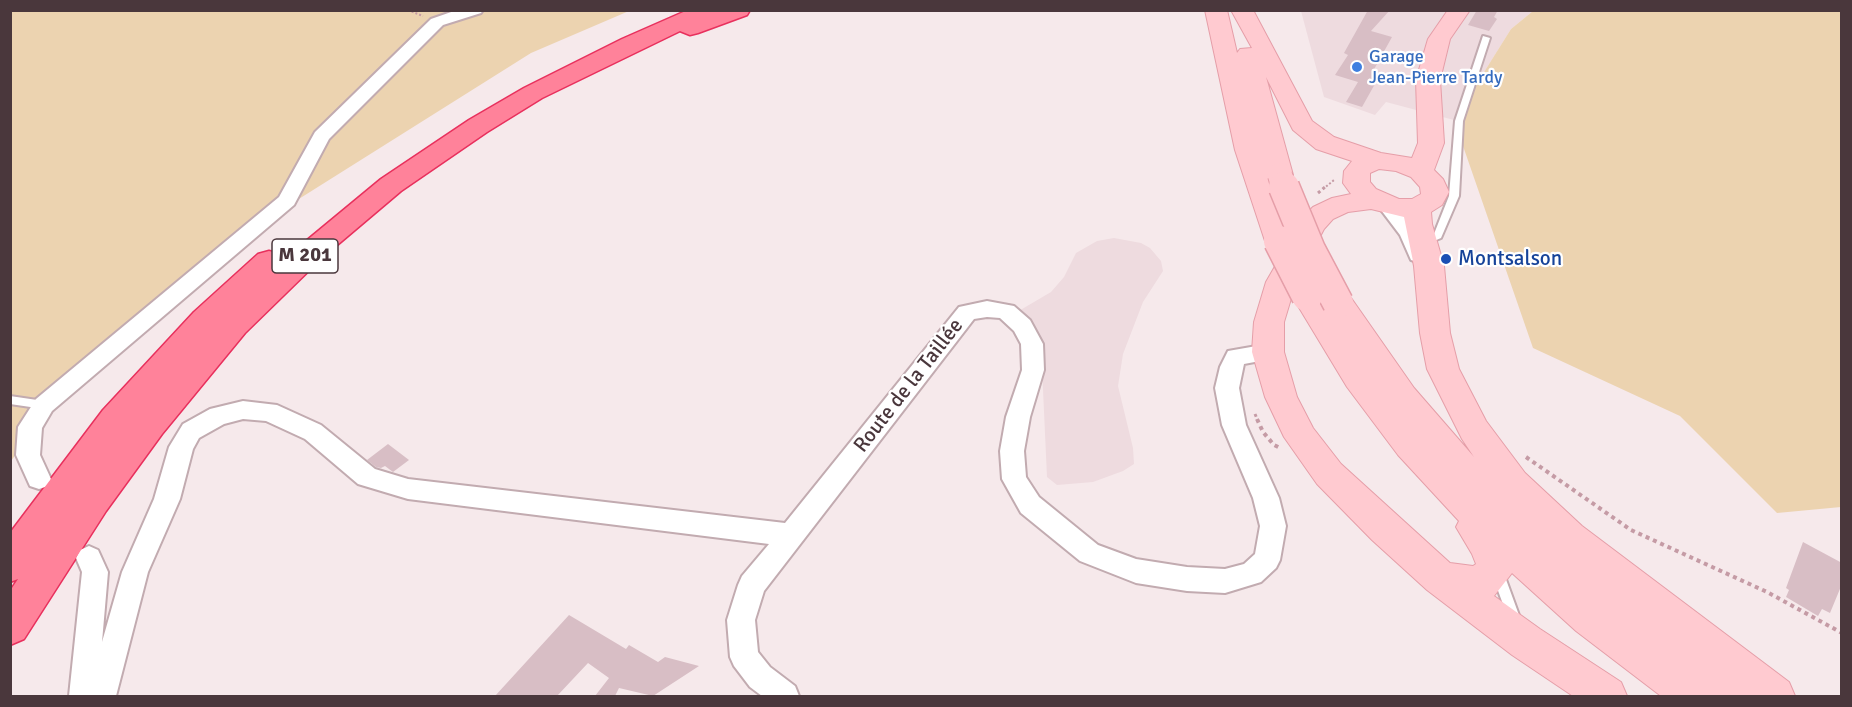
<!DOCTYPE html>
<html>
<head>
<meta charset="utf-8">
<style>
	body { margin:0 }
	#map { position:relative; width:1852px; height:707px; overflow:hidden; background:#f6e9eb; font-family:Signika,sans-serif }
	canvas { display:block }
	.frame { position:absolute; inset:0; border:12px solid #4a373c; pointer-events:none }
</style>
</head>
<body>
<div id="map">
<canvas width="1852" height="707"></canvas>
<div class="frame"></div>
</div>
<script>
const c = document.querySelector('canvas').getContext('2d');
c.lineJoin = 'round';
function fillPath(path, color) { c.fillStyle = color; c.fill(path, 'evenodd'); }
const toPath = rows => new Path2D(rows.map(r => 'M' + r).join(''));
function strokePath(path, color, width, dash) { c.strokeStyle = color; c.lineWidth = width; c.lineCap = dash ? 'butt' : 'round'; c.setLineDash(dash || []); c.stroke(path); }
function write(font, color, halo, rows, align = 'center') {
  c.font = font + ' Signika,sans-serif'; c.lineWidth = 4.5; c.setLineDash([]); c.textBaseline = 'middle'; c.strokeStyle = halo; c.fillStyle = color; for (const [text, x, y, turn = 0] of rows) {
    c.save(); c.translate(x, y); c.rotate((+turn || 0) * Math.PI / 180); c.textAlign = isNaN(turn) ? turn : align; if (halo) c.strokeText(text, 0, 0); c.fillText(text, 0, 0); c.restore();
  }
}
const residential = toPath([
	[1301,11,1533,11,1511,29,1454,120,1386,102,1375,115,1324,97],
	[1114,238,1141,243,1150,248,1161,261,1163,271,1143,302,1123,354,1118,386,1133,448,1134,464,1123,471,1093,482,1057,485,1047,477,1041,346,1017,312,1051,292,1064,277,1076,253,1097,241]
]);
const green = toPath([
	[11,11,629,11,531,53,267,219,59,394,11,461],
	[1533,11,1841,11,1841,507,1777,513,1680,416,1533,348,1454,120,1511,29]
]);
const building = toPath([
	[1368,10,1390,10,1371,31,1392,37,1372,73,1380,75,1362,107,1346,102,1358,82,1335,75,1348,55,1344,53],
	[1477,10,1498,10,1494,17,1497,19,1489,31,1468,25],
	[388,444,409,460,393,472,385,466,381,468,376,467,367,460],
	[1803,542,1842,563,1842,584,1830,613,1822,609,1818,616,1786,597,1789,590,1786,588],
	[569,615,626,649,629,645,658,662,665,657,699,666,653,696,619,688,615,696,595,696,609,678,588,663,557,696,495,696]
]);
const pathFar2 = toPath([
	[408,10,423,16],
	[1323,189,1334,180]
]);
const pathFar1 = toPath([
	[1318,193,1325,187],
	[1255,414,1258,421]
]);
const path = toPath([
	[1257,419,1263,432,1274,445,1280,448],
	[1526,457,1631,530,1767,592,1842,633]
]);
const service = toPath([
	[1483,36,1490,38,1463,121,1459,196,1441,238,1427,244,1421,244,1419,242,1421,240,1434,234,1449,196,1455,121,1483,36],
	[10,396,44,401,48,402,49,405,48,408,44,409,10,404,10,396],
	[1498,568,1502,570,1504,574,1520,618,1519,622,1514,624,1509,622,1508,618,1492,574,1494,570,1498,568]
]);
const minor = toPath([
	[457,10,483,10,481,13,443,25,329,139,294,205,52,411,42,428,40,455,51,479,48,486,39,489,30,486,16,455,18,427,36,399,279,197,315,132,431,19,457,10],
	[1388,200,1395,202,1419,233,1428,255,1425,260,1418,262,1411,260,1400,235,1378,206,1381,202,1388,200],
	[987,301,1014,306,1030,320,1043,344,1044,370,1030,417,1024,451,1026,477,1039,497,1098,545,1136,559,1187,567,1225,569,1244,564,1255,554,1260,526,1253,498,1222,425,1215,388,1220,367,1228,351,1268,344,1276,346,1279,352,1276,358,1244,364,1239,388,1246,425,1279,498,1286,526,1280,560,1276,568,1261,582,1225,593,1187,591,1136,583,1080,561,1021,513,1002,479,1000,451,1006,417,1022,370,1021,344,1014,331,1000,318,987,317,974,319,764,591,755,620,758,652,770,667,795,686,799,696,762,696,750,687,734,666,730,657,727,620,738,585,742,576,769,544,408,499,358,484,305,439,266,421,243,419,224,424,199,438,193,449,180,499,148,572,116,696,69,696,82,572,76,558,80,550,89,546,98,550,108,572,102,642,122,572,154,499,169,447,183,424,210,409,243,401,277,405,321,425,375,469,408,479,785,523,959,307,987,301]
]);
const secondary = toPath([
	[1205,10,1227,10,1237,53,1240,49,1252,48,1231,10,1253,10,1312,121,1334,137,1381,153,1412,158,1418,143,1416,80,1428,39,1448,10,1470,10,1450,39,1440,80,1444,143,1434,170,1443,179,1449,192,1442,205,1431,212,1432,224,1444,266,1450,333,1459,369,1486,421,1525,473,1582,526,1789,682,1795,696,1661,696,1576,631,1512,573,1494,596,1540,629,1621,682,1627,696,1573,696,1512,655,1427,590,1372,540,1317,484,1284,437,1265,397,1252,352,1254,322,1266,282,1285,249,1279,251,1269,248,1265,241,1235,150,1205,10],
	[1266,77,1293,130,1316,149,1352,161,1344,171,1343,183,1351,194,1332,198,1313,207,1303,217,1292,237,1272,181,1280,183,1289,181,1293,175,1266,77],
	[1379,169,1396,171,1411,177,1420,187,1421,194,1412,199,1399,199,1376,189,1370,182,1370,173,1379,169],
	[1371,209,1404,217,1414,266,1420,333,1427,369,1462,439,1474,457,1414,388,1349,295,1338,292,1327,295,1325,300,1318,289,1307,285,1296,289,1292,296,1347,387,1398,455,1459,521,1456,527,1472,554,1476,564,1473,566,1450,563,1341,464,1313,428,1297,397,1284,352,1284,322,1296,282,1324,229,1333,219,1348,212,1371,209]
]);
const trunk = toPath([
	[688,10,750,10,747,15,698,33,690,35,680,31,542,98,487,132,401,191,323,257,245,333,162,434,106,511,24,639,10,645,10,591,18,579,10,582,10,533,103,410,194,312,258,254,269,251,280,254,283,260,381,179,469,120,524,88,622,39,688,10]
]);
const secondaryBridgeFar1 = toPath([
	[1280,175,1284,189]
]);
const secondaryBridge = toPath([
	[1284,187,1310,250,1338,303],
	[1279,241,1307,296]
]);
const markers = [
	[1357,67,6,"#3f7fe0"],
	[1446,259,6,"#1a4fb4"]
];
const farShopnames = [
	["Garage",1369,57],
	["Jean-Pierre Tardy",1369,78]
];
const shields = [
	[305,256,66]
];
const shieldNames = [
	["M 201",305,256]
];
const transitNames = [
	["Montsalson",1458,259]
];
const streetNames = [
	["Route de la Taillée",909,386,-52]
];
fillPath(residential, '#eedbdf');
fillPath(green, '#ecd3b0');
fillPath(building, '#d8bec5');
strokePath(service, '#c2abb0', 4);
strokePath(minor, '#c2abb0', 4);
strokePath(secondary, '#e59ea8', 2);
strokePath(trunk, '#e8305d', 3);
strokePath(pathFar2, '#c59ba5', 2, [2, 2]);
strokePath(pathFar1, '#c59ba5', 3, [3, 3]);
strokePath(path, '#c59ba5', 4, [4, 4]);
fillPath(service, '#fff');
fillPath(minor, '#fff');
fillPath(secondary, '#ffcad0');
fillPath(trunk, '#ff829a');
strokePath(secondaryBridgeFar1, '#e59ea8', 26, []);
strokePath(secondaryBridge, '#e59ea8', 33, []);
strokePath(secondaryBridgeFar1, '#ffcad0', 24);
strokePath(secondaryBridge, '#ffcad0', 30);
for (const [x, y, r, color] of markers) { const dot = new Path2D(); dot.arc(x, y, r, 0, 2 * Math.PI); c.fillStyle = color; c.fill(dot); strokePath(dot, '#fff', 2); }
write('18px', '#366cbe', '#fff', farShopnames, 'left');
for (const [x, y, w] of shields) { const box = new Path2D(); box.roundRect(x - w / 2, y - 17, w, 34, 4.5); c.fillStyle = '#fff'; c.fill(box); strokePath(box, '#4a373c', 1.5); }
write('bold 20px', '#4a373c', null, shieldNames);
write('21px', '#164399', '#fff', transitNames, 'left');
write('21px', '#4a373c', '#fff', streetNames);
</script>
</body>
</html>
